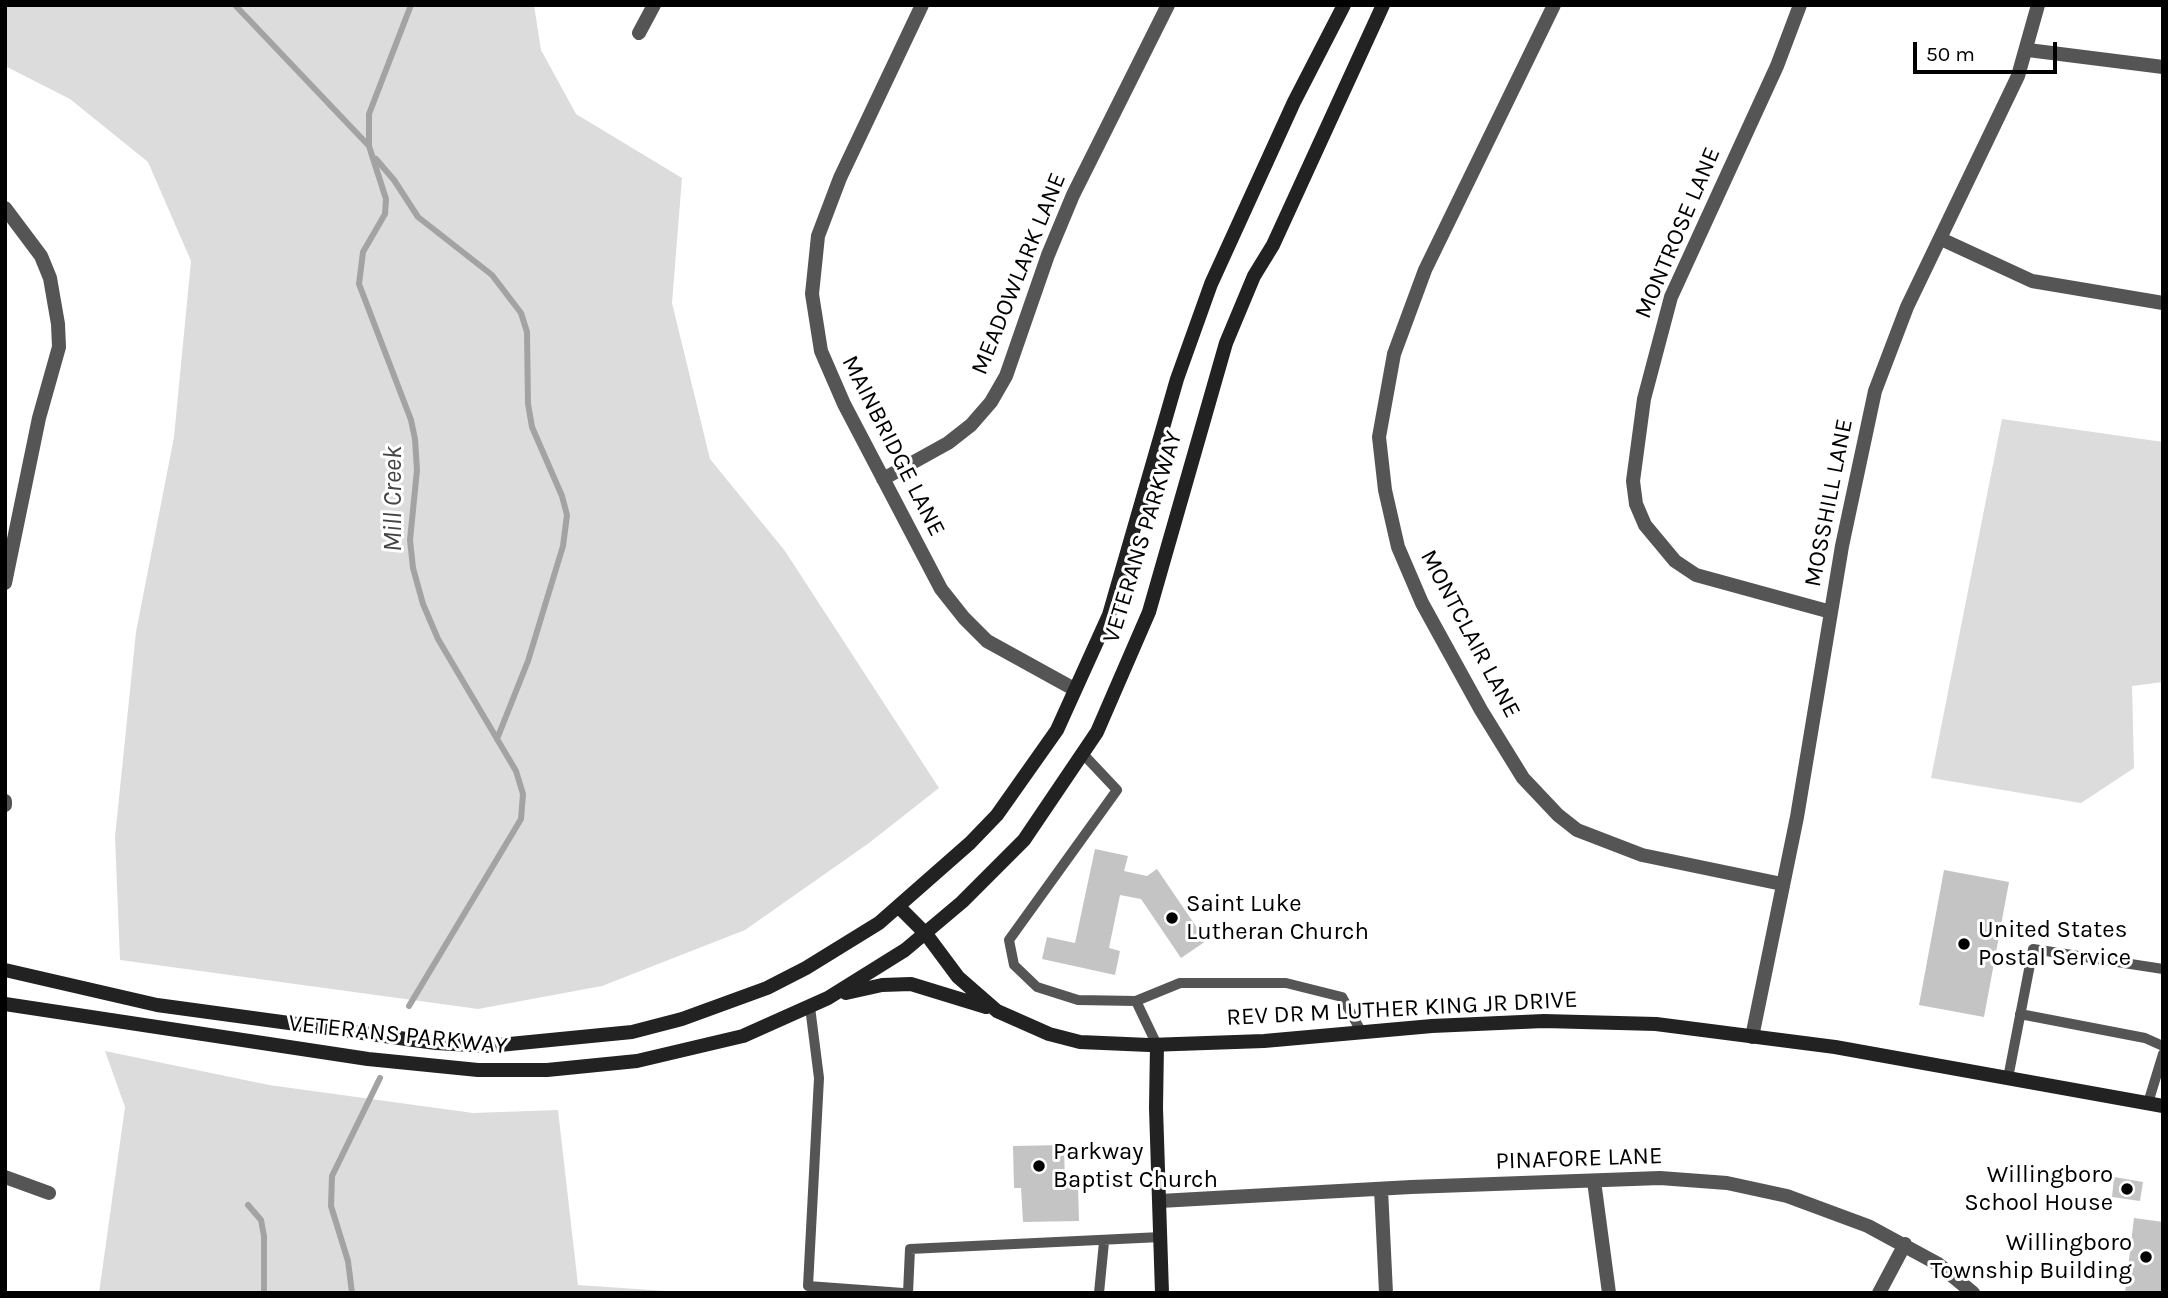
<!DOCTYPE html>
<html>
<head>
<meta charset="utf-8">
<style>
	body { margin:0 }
	#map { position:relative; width:2168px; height:1298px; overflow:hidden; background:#fff; font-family:Karla,sans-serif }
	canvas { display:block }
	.frame { position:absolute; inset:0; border:7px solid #000; pointer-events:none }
	.scale { position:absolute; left:1913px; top:42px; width:144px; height:32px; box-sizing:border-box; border:4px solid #000; border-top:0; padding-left:9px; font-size:21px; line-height:24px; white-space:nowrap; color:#000; -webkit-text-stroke:5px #fff; paint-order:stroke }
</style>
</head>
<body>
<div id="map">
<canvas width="2168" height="1298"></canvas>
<div class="frame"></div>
<div class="scale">50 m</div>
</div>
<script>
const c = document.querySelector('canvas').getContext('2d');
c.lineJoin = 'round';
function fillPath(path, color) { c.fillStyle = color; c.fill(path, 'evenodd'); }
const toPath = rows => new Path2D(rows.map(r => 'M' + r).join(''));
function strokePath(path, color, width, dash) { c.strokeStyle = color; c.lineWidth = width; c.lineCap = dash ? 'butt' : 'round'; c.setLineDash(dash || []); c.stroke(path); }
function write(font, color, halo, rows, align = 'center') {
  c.font = font + ' Karla,sans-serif'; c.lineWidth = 6; c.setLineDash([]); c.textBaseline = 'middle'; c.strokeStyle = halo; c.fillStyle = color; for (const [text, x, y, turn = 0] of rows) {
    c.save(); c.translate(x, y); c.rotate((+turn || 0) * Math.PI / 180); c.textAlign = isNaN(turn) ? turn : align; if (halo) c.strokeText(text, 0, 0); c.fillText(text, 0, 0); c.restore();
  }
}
const green = toPath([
	[5,5,534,5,541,50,576,114,682,178,672,303,710,459,785,551,939,788,869,843,745,930,602,986,478,1009,120,960,115,837,136,632,174,437,191,261,148,162,70,99,5,66],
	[2002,419,2163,442,2163,682,2132,686,2134,768,2081,803,1931,778],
	[105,1051,269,1085,473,1113,558,1110,578,1285,696,1293,99,1293,125,1107]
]);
const stream = toPath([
	[235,5,369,146,386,199,385,214,363,252,359,284,411,420,415,439,417,470,410,540,413,568,423,604,438,639,516,771,523,794,521,819,409,1006],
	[369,146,369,114,411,5],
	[376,159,394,180,418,217,492,275,521,313,527,332,528,404,532,427,562,496,567,515,563,546,528,661,497,739],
	[248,1205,261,1220,264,1236,264,1293],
	[352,1293,348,1261,331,1206,332,1176,380,1078]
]);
const building = toPath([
	[1095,849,1128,856,1124,871,1147,876,1157,869,1206,941,1181,958,1141,899,1120,895,1109,948,1120,951,1115,975,1042,959,1047,937,1075,943],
	[1944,870,2009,882,1984,1017,1919,1005],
	[1064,1145,1065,1186,1078,1185,1079,1221,1023,1222,1021,1188,1014,1188,1013,1146],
	[2114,1177,2143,1182,2140,1201,2112,1197],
	[2134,1218,2163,1222,2163,1293,2125,1293]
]);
const lane = toPath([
	[1084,755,1117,790,1009,940,1014,965,1037,987,1078,1000,1136,1001,1180,983,1286,983,1342,997,1362,1033],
	[1136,1001,1157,1045],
	[810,1007,819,1078,808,1286,903,1293],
	[2020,1014,2145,1038,2163,1046],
	[2008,1078,2033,949,2163,969],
	[2148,1103,2163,1054],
	[908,1293,910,1249,1161,1237],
	[1099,1293,1104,1242]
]);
const street = toPath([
	[922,5,840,178,818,236,812,294,821,351,844,404,941,589,964,618,987,641,1074,689],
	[1554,5,1425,270,1394,354,1379,437,1385,490,1398,547,1422,603,1481,710,1523,778,1558,815,1577,830,1642,855,1782,884],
	[1800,5,1777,66,1671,297,1644,399,1633,481,1636,504,1645,525,1675,561,1696,575,1831,612],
	[639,33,654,5],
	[2028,50,2163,67],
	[5,208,41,256,50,278,58,324,59,347,39,418,5,583],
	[1941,239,2032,281,2163,303],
	[883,479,948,443,971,425,991,402,1006,376,1048,255,1073,195,1168,5],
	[5,801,5,805],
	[1752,1037,1797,817,1842,546,1875,391,1907,307,2018,76,2038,5],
	[5,1177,49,1193],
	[1594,1181,1609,1293],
	[1381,1189,1386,1293],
	[1160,1201,1411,1187,1660,1178,1727,1183,1787,1196,1868,1226,1938,1264,1973,1293],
	[1879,1293,1905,1244]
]);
const secondary = toPath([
	[899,907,926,934,958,977,997,1011,1049,1034,1080,1042,1149,1045,1264,1041,1432,1026,1544,1021,1656,1024,1835,1047,2163,1106],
	[5,970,157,1005,436,1043,489,1046,632,1032,682,1019,767,988,806,968,879,923,970,843,997,815,1057,730,1109,615,1177,379,1211,284,1294,102,1344,5],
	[846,993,882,985,911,984,986,1007],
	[5,1004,368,1059,478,1070,547,1070,637,1061,743,1036,828,998,905,950,962,902,1024,840,1097,732,1149,612,1226,343,1254,276,1273,245,1383,5],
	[1157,1045,1156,1108,1162,1293]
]);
const markers = [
	[1172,918,7,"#000"],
	[1964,944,7,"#000"],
	[1039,1166,7,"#000"],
	[2127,1189,7,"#000"],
	[2146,1257,7,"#000"]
];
const streetNames = [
	["MONTROSE LANE",1678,233,-67],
	["MEADOWLARK LANE",1019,274,-68],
	["MAINBRIDGE LANE",893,446,63],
	["MOSSHILL LANE",1829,503,-79],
	["VETERANS PARKWAY",1143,537,-73],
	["MONTCLAIR LANE",1470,634,62],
	["REV DR M LUTHER KING JR DRIVE",1402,1009,-3],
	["VETERANS PARKWAY",398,1035,6],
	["PINAFORE LANE",1579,1159,-2]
];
const poiNames = [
	["Saint Luke",1186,904],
	["Lutheran Church",1186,932],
	["United States",1978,930],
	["Postal Service",1978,958],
	["Parkway",1053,1152],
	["Baptist Church",1053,1180],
	["Willingboro",2113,1175,"right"],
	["School House",2113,1203,"right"],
	["Willingboro",2132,1243,"right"],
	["Township Building",2132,1271,"right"]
];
const waterNames = [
	["Mill Creek",394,499,-90]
];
fillPath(green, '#dcdcdc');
strokePath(stream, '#a3a3a3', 6);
fillPath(building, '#c4c4c4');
strokePath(lane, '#555', 10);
strokePath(street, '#555', 14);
strokePath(secondary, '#222', 14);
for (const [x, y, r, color] of markers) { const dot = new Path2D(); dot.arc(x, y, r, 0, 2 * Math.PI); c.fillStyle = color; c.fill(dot); strokePath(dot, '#fff', 2.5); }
write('24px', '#000', '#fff', streetNames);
write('24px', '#000', '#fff', poiNames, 'left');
write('italic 26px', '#444', '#fff', waterNames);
</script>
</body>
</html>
